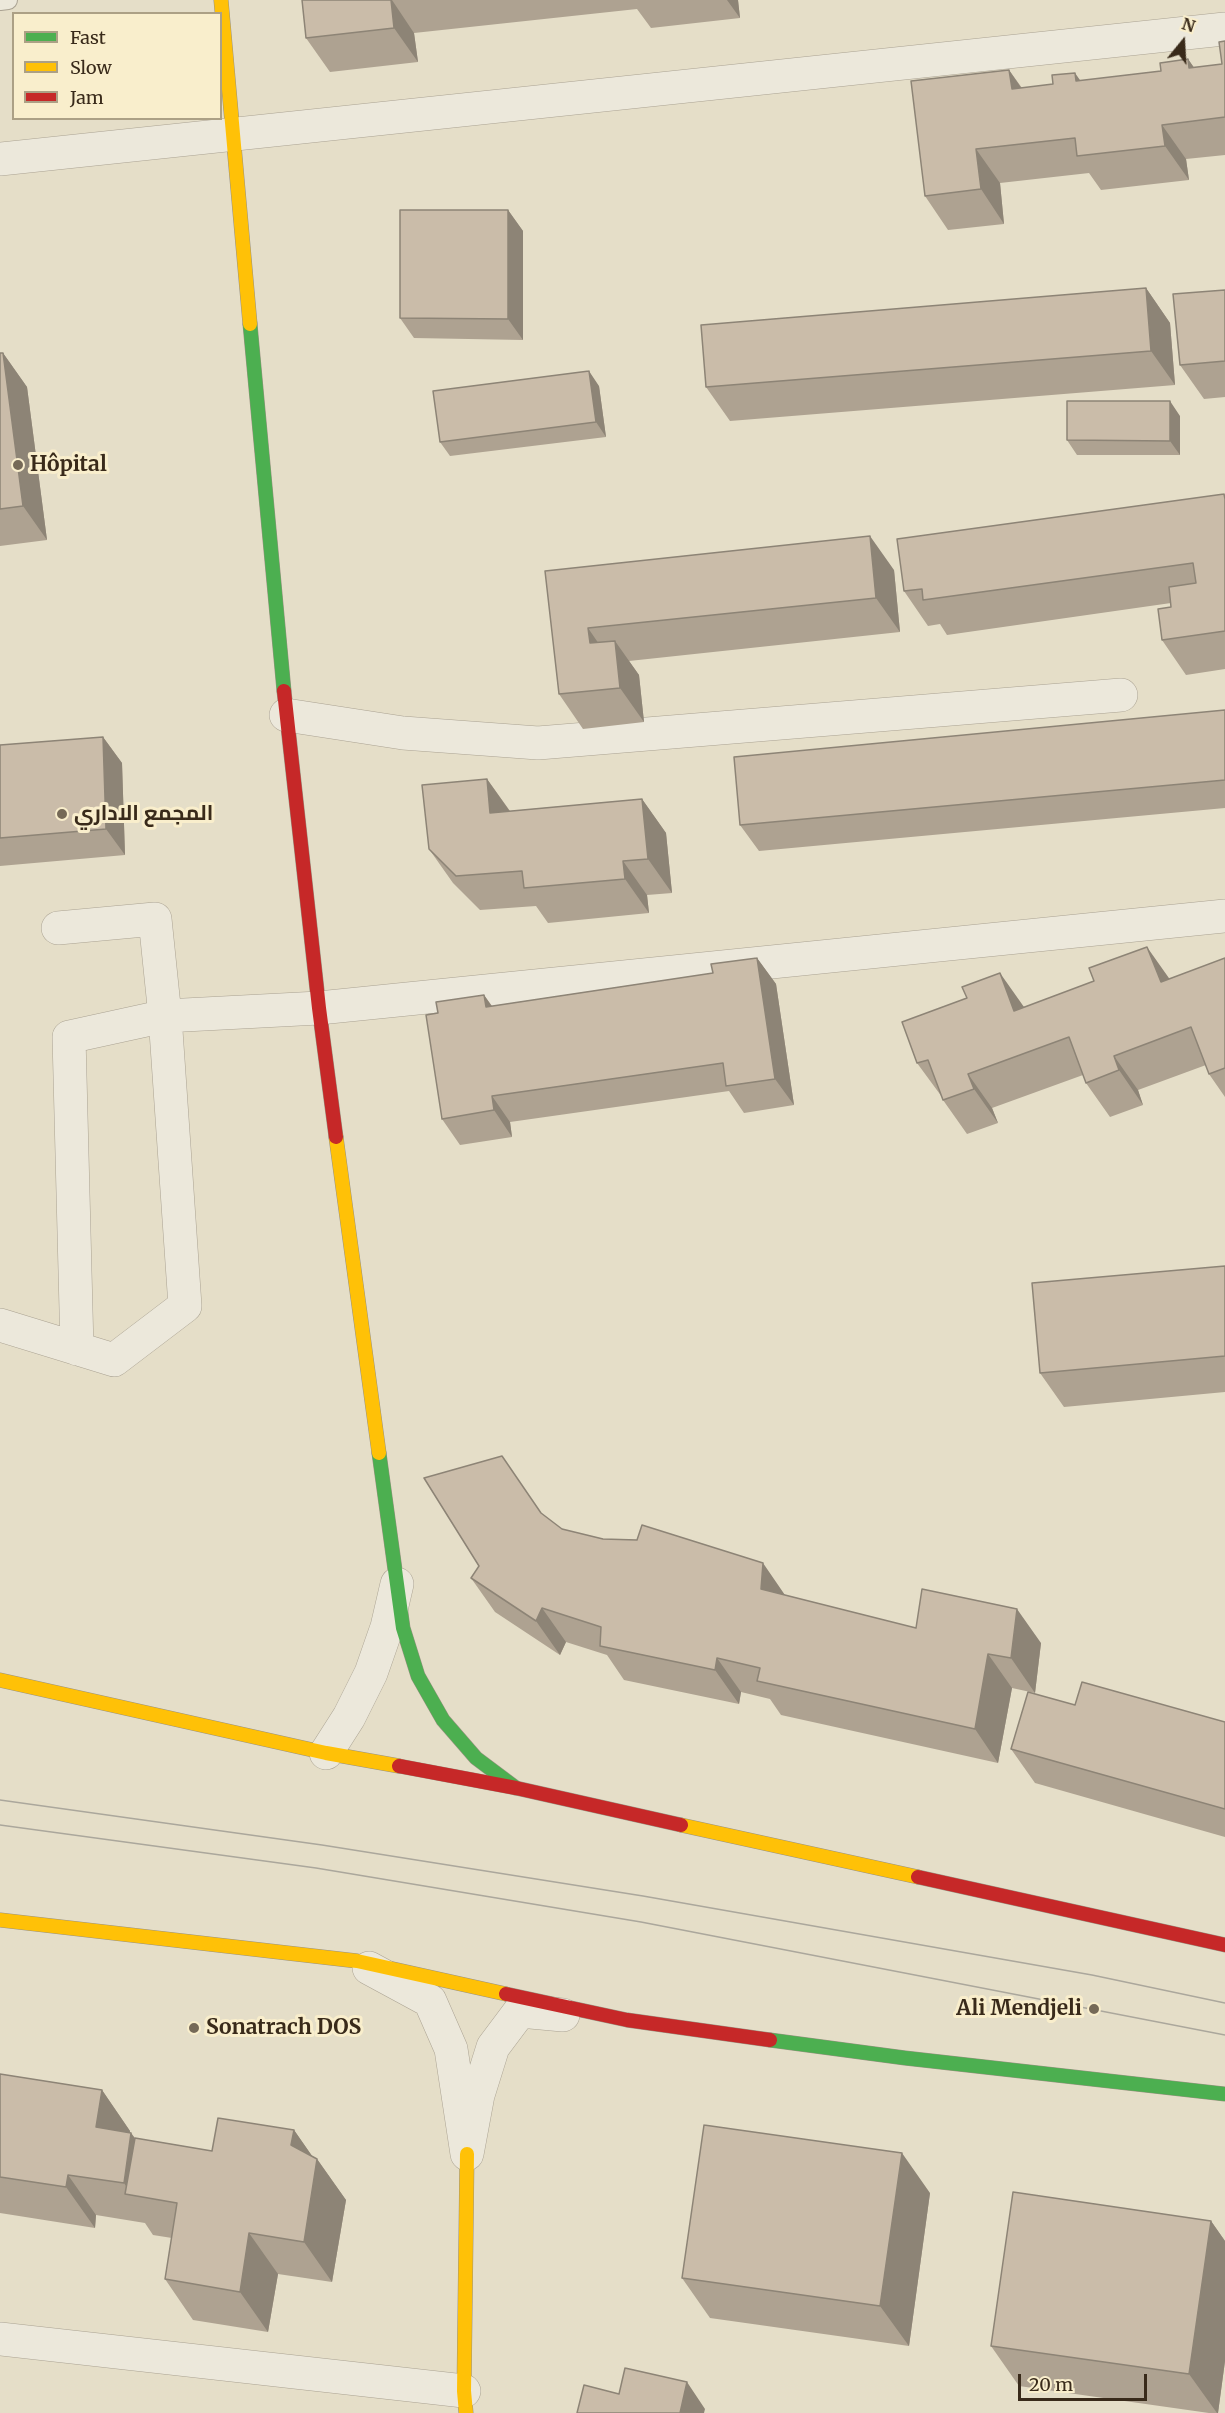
<!DOCTYPE html>
<html>
<head>
<meta charset="utf-8">
<style>
	body { margin:0 }
	#map { position:relative; width:1225px; height:2413px; overflow:hidden; background:#e5dec8; font-family:Merriweather,serif }
	canvas { display:block }
	.legend { position:absolute; left:12px; top:12px; width:210px; height:108px; box-sizing:border-box; background:#f9eecc; border:2px solid #aca085; margin:0; padding:8px 10px; list-style:none; font-size:18px; color:#392a1a }
	.legend li { display:flex; align-items:center; gap:12px; height:30px }
	.legend b { width:30px; border:2px solid #aca085 }
	.north { position:absolute; left:1153px; top:12px; width:60px; height:60px; -webkit-text-stroke:4px #f9eecc; paint-order:stroke; rotate:18deg; font-size:16px; font-weight:700; line-height:24px; text-align:center; color:#392a1a }
	.north::after { content:''; display:block; margin:auto; width:21px; height:27px; background:#392a1a; clip-path:polygon(50% 0,100% 100%,50% 72%,0 100%) }
	.scale { position:absolute; left:1018px; top:2374px; width:129px; height:27px; box-sizing:border-box; border:3px solid #392a1a; border-top:0; padding-left:8px; font-size:18px; line-height:21px; white-space:nowrap; color:#392a1a; -webkit-text-stroke:4px #f9eecc; paint-order:stroke }
</style>
</head>
<body>
<div id="map">
<canvas width="1225" height="2413"></canvas>
<ul class="legend">
<li><b style="height:8px;background:#4caf50"></b>Fast</li>
<li><b style="height:8px;background:#ffc107"></b>Slow</li>
<li><b style="height:8px;background:#c62828"></b>Jam</li>
</ul>
<div class="north">N</div>
<div class="scale">20 m</div>
</div>
<script>
const c = document.querySelector('canvas').getContext('2d');
c.lineJoin = 'round';
const toPath = rows => new Path2D(rows.map(r => 'M' + r).join(''));
function strokePath(path, color, width, dash) { c.strokeStyle = color; c.lineWidth = width; c.lineCap = dash ? 'butt' : 'round'; c.setLineDash(dash || []); c.stroke(path); }
function fillPath(path, color) { c.fillStyle = color; c.fill(path, 'evenodd'); }
function write(font, color, halo, rows, align = 'center') {
  c.font = font + ' Merriweather,Cairo,serif'; c.lineWidth = 6; c.setLineDash([]); c.textBaseline = 'middle'; c.strokeStyle = halo; c.fillStyle = color; for (const [text, x, y, turn = 0] of rows) {
    c.save(); c.translate(x, y); c.rotate((+turn || 0) * Math.PI / 180); c.textAlign = isNaN(turn) ? turn : align; if (halo) c.strokeText(text, 0, 0); c.fillText(text, 0, 0); c.restore();
  }
}
const lane = toPath([
	[0,1,8,0]
]);
const street = toPath([
	[0,159,1225,29],
	[286,715,403,733,538,743,1121,695],
	[58,928,155,919,165,1016,69,1037,77,1349],
	[0,1325,114,1360,185,1306,165,1016,319,1008,1225,916],
	[326,1753,349,1717,371,1673,387,1627,397,1584],
	[369,1968,430,2001,451,2049,467,2154,478,2095,493,2047,520,2011,563,2015],
	[0,2339,464,2391]
]);
const fast = toPath([
	[250,324,284,691],
	[379,1453,403,1628,418,1676,443,1720,476,1758,516,1788],
	[770,2040,905,2058,1225,2094]
]);
const slow = toPath([
	[221,0,250,324],
	[336,1137,379,1453],
	[0,1680,326,1753,399,1766],
	[681,1825,918,1877],
	[0,1920,357,1961,506,1994],
	[466,2413,464,2391,467,2154]
]);
const jam = toPath([
	[284,691,319,1008,336,1137],
	[399,1766,516,1788,681,1825],
	[918,1877,1225,1945],
	[506,1994,627,2020,770,2040]
]);
const tram = toPath([
	[0,1800,322,1845,643,1896,1092,1975,1225,2003],
	[0,1825,316,1868,641,1922,1225,2035]
]);
const wall = toPath([
	[302,0,738,0,740,18,651,28,637,9,414,33,418,62,330,72,306,38],
	[1225,41,1225,155,1186,159,1189,180,1101,190,1089,173,1000,183,1004,224,948,230,925,196,1009,70,1022,88,1161,71,1188,59,1194,68,1222,64],
	[508,210,523,231,523,340,414,338,400,318],
	[1146,288,1170,323,1175,385,730,421,706,387],
	[1225,290,1225,397,1204,399,1180,365],
	[0,353,3,353,27,387,47,540,0,546],
	[599,386,606,437,450,456,440,442],
	[1180,416,1180,455,1077,455,1067,440],
	[1224,494,1225,495,1225,669,1186,675,1162,640,1171,607,1171,603,947,635,940,624,928,626,904,591],
	[894,570,900,632,629,661,639,675,644,722,583,729,559,694,545,571],
	[1225,710,1225,808,759,851,740,825],
	[103,737,122,763,125,855,0,866,0,745],
	[487,779,510,811,642,799,666,833,672,893,647,895,649,913,548,923,536,906,480,910,453,883,429,849],
	[757,958,776,984,794,1105,744,1113,729,1091,510,1122,512,1137,460,1145,442,1119,438,1013,484,995,492,1006,713,973],
	[1225,958,1225,1097,1209,1074,1206,1065,1138,1090,1143,1105,1110,1117,1086,1083,1083,1075,992,1108,998,1123,967,1134,943,1100,942,1097,917,1063,1024,1007,1170,979],
	[1225,1266,1225,1392,1064,1407,1040,1373],
	[562,1529,785,1595,916,1628,1041,1643,1035,1693,1012,1688,998,1763,781,1715,770,1699,741,1692,739,1704,624,1680,607,1655,566,1642,560,1655,495,1612,471,1578],
	[1075,1705,1225,1722,1225,1837,1035,1783,1011,1749],
	[0,2074,102,2090,130,2131,130,2133,131,2133,135,2138,212,2151,294,2130,312,2156,317,2159,346,2200,332,2282,278,2274,268,2332,193,2320,165,2279,172,2238,153,2235,145,2223,96,2215,95,2228,0,2213],
	[930,2193,909,2346,710,2318,682,2278],
	[1211,2221,1225,2241,1225,2361,1218,2413,1209,2413,1019,2386,991,2346]
]);
const shadedWall = toPath([
	[391,0,392,0,414,33,418,62,394,28],
	[727,0,738,0,740,18],
	[1188,59,1212,93,1189,68],
	[1009,70,1033,105,1012,89],
	[1075,73,1099,107,1076,81],
	[1162,125,1186,159,1189,180,1165,146],
	[976,149,1000,183,1004,224,981,189],
	[508,210,523,231,523,340,508,319],
	[1146,288,1170,323,1175,385,1151,351],
	[3,353,27,387,47,540,23,506],
	[589,371,599,386,606,437,596,422],
	[1170,401,1180,416,1180,455,1170,441],
	[870,536,894,570,900,632,876,598],
	[588,628,612,663,590,643],
	[615,641,639,675,644,722,620,688],
	[103,737,122,763,125,855,106,829],
	[487,779,511,813,490,813],
	[642,799,666,833,672,893,648,859],
	[623,861,647,895,649,913,625,879],
	[1147,947,1171,981,1161,982],
	[757,958,776,984,794,1105,775,1079],
	[1000,973,1024,1007,1014,1011],
	[484,995,502,1021,486,1007],
	[1114,1056,1138,1090,1143,1105,1119,1070],
	[968,1074,992,1108,998,1123,974,1089],
	[492,1096,510,1122,512,1137,494,1110],
	[763,1563,787,1598,761,1589],
	[542,1608,566,1642,560,1655,536,1621],
	[1017,1609,1041,1643,1035,1693,1011,1658],
	[988,1654,1012,1688,998,1763,975,1729],
	[717,1658,741,1692,739,1704,715,1670],
	[102,2090,130,2131,124,2168,96,2127],
	[294,2130,317,2163,317,2159,346,2200,332,2282,304,2242,291,2145],
	[131,2133,160,2174,132,2195,124,2183],
	[902,2153,930,2193,909,2346,880,2306],
	[68,2175,96,2215,95,2228,66,2187],
	[1211,2221,1225,2241,1225,2361,1218,2413,1217,2413,1189,2374],
	[249,2233,278,2274,268,2332,240,2292],
	[687,2382,705,2409,704,2413,680,2413]
]);
const building = toPath([
	[302,0,391,0,394,28,306,38,302,0],
	[1225,41,1225,117,1162,125,1165,146,1077,156,1075,138,976,149,981,189,925,196,911,81,1009,70,1012,89,1053,84,1052,75,1075,73,1076,81,1161,71,1160,63,1188,59,1189,68,1222,64,1219,42,1225,41],
	[400,210,508,210,508,319,400,318,400,210],
	[1146,288,1151,351,706,387,701,325,1146,288],
	[1225,290,1225,361,1180,365,1173,294,1225,290],
	[0,353,3,353,23,506,0,509,0,353],
	[589,371,596,422,440,442,433,391,589,371],
	[1067,401,1170,401,1170,441,1067,440,1067,401],
	[1224,494,1225,499,1225,631,1162,640,1158,609,1171,607,1169,587,1196,583,1193,563,923,600,922,589,904,591,897,539,1224,494],
	[870,536,876,598,588,628,590,643,615,641,620,688,559,694,545,571,870,536],
	[1225,710,1225,780,740,825,734,757,1225,710],
	[103,737,106,829,0,838,0,745,103,737],
	[487,779,490,813,642,799,648,859,623,861,625,879,524,888,522,871,456,876,429,849,422,785,487,779],
	[1147,947,1161,982,1225,958,1225,1068,1209,1074,1191,1027,1114,1056,1119,1070,1086,1083,1069,1037,968,1074,974,1089,943,1100,928,1060,917,1063,902,1022,967,998,962,987,1000,973,1014,1011,1094,981,1089,968,1147,947],
	[757,958,775,1079,726,1086,723,1063,492,1096,494,1110,442,1119,426,1015,438,1013,436,1002,484,995,486,1007,713,973,711,964,757,958],
	[1225,1266,1225,1356,1040,1373,1032,1283,1225,1266],
	[502,1456,541,1513,562,1529,603,1539,637,1540,642,1525,763,1563,761,1589,916,1628,922,1589,1017,1609,1011,1658,988,1654,975,1729,757,1681,760,1668,717,1658,715,1670,600,1646,601,1627,542,1608,536,1621,471,1578,479,1566,424,1478,502,1456],
	[1082,1682,1225,1722,1225,1809,1011,1749,1028,1692,1075,1705,1082,1682],
	[0,2074,102,2090,96,2127,131,2133,124,2183,68,2175,66,2187,0,2177,0,2074],
	[218,2118,294,2130,291,2145,317,2159,304,2242,249,2233,240,2292,165,2279,177,2203,125,2194,135,2138,212,2151,218,2118],
	[704,2125,902,2153,880,2306,682,2278,704,2125],
	[1013,2192,1211,2221,1189,2374,991,2346,1013,2192],
	[625,2368,687,2382,680,2413,577,2413,584,2385,619,2394,625,2368]
]);
const markers = [
	[18,465,6,"#756957"],
	[62,814,6,"#756957"],
	[1094,2009,6,"#756957"],
	[194,2028,6,"#756957"]
];
const poiNames = [
	["Hôpital",30,465],
	["المجمع الاداري",74,814],
	["Ali Mendjeli",1082,2009,"right"],
	["Sonatrach DOS",206,2028]
];
strokePath(lane, '#aaa292', 20);
strokePath(street, '#aaa292', 34);
strokePath(fast, '#999282', 15);
strokePath(slow, '#999282', 15);
strokePath(jam, '#999282', 15);
strokePath(lane, '#ece8db', 18);
strokePath(street, '#ece8db', 33);
strokePath(fast, '#4caf50', 14);
strokePath(slow, '#ffc107', 14);
strokePath(jam, '#c62828', 14);
strokePath(tram, '#aba79c', 1.5);
fillPath(wall, '#aea291');
fillPath(shadedWall, '#8d8476');
fillPath(building, '#cabca9');
strokePath(building, '#8d8476', 1.5);
for (const [x, y, r, color] of markers) { const dot = new Path2D(); dot.arc(x, y, r, 0, 2 * Math.PI); c.fillStyle = color; c.fill(dot); strokePath(dot, '#f9eecc', 2); }
write('bold 21px', '#392a1a', '#f9eecc', poiNames, 'left');
</script>
</body>
</html>
